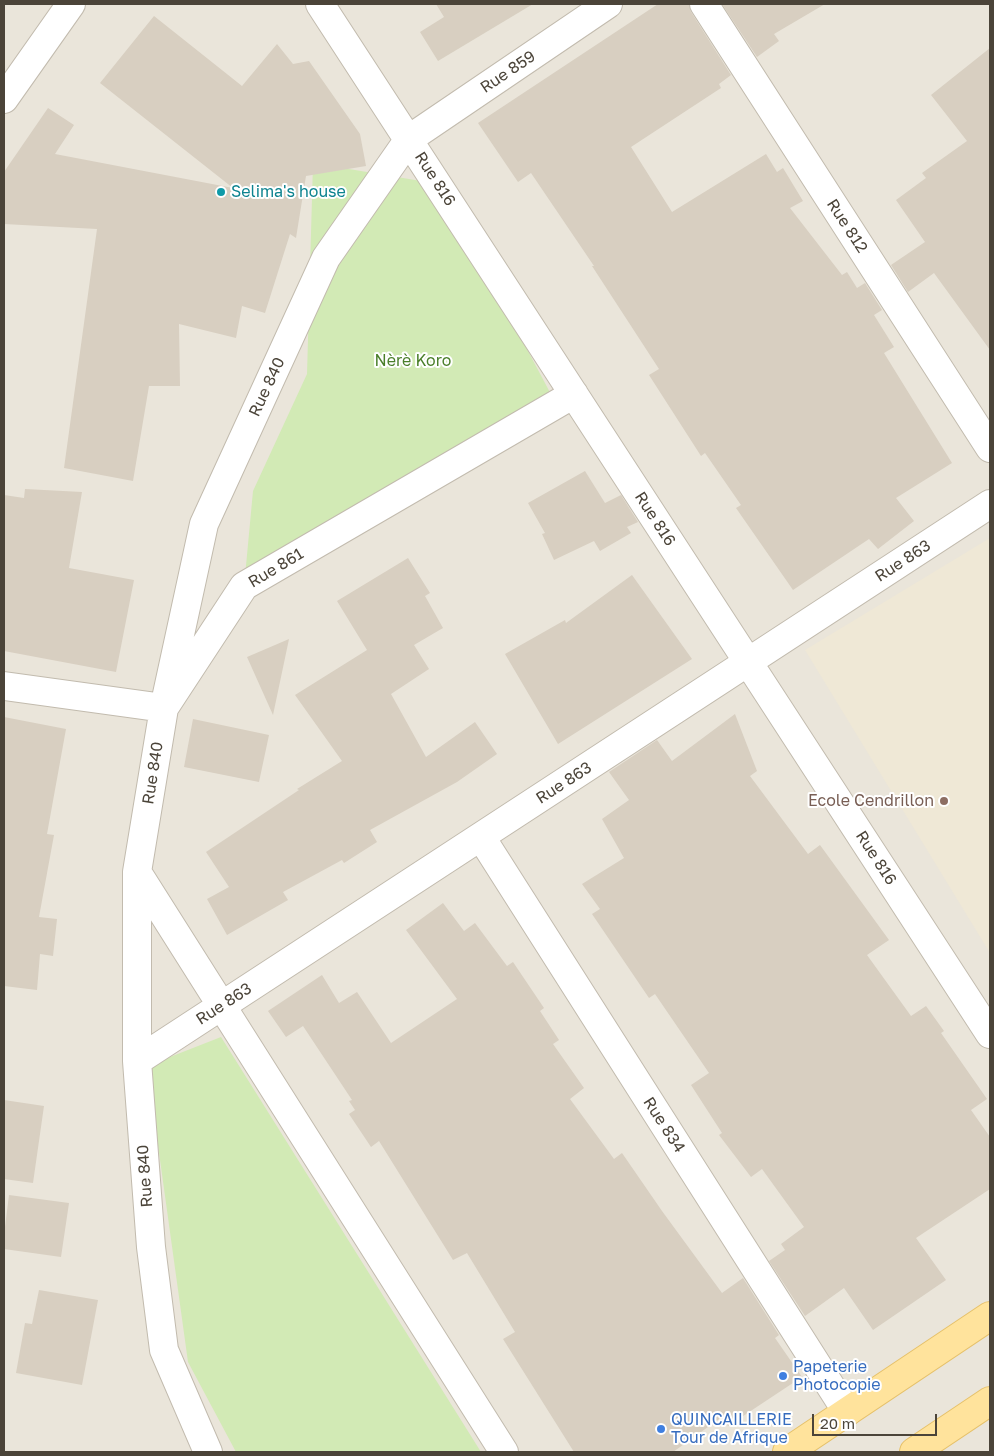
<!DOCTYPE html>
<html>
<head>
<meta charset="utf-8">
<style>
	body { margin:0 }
	#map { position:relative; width:994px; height:1456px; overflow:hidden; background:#f6f3ec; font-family:"Golos Text",sans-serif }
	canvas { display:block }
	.frame { position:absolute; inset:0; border:5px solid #4b4439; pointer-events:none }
	.scale { position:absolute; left:812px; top:1414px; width:125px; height:22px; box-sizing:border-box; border:2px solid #4b4439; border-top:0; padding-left:6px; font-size:15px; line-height:18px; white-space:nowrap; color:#4b4439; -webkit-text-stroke:4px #fff; paint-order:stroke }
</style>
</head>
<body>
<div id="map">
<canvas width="994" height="1456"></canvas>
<div class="frame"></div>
<div class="scale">20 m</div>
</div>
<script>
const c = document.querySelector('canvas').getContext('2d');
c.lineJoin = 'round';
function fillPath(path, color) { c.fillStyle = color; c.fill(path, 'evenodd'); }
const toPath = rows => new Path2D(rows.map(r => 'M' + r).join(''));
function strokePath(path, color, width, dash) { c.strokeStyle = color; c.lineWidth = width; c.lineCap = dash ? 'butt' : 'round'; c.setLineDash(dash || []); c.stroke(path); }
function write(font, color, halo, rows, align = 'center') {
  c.font = font + ' "Golos Text",sans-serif'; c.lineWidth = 4; c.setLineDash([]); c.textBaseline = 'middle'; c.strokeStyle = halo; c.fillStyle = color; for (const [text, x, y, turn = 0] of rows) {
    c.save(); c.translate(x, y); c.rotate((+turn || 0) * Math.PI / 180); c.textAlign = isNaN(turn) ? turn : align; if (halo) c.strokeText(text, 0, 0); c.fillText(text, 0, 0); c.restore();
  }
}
const residential = toPath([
	[4,4,990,4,990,1452,4,1452]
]);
const education = toPath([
	[990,538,990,953,805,650]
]);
const green = toPath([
	[313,163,433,183,469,240,554,400,244,587,253,491,307,374],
	[221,1037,481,1452,236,1452,188,1362,147,1066]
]);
const building = toPath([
	[436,4,533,4,438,61,420,32,444,17],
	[658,4,689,4,691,12,731,75,719,84,721,88,631,147,672,212,766,154,777,172,783,168,803,201,790,208,842,275,847,272,857,288,865,283,882,310,874,315,894,347,884,353,952,463,896,498,914,521,878,549,869,539,793,590,736,508,741,505,705,453,701,456,649,375,659,369,592,266,594,266,531,173,518,182,478,123],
	[722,4,825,4,774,34,779,41,757,57],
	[154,16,242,86,277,44,293,64,309,61,360,134,366,166,306,176,296,238,290,234,265,313,242,306,236,338,179,324,180,386,149,386,133,481,64,468,97,229,4,224,4,172,48,108,74,125,55,154,233,188,100,83],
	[990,48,990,350,934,273,908,292,891,265,925,242,896,200,926,178,922,173,967,141,931,95],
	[585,471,605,503,597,507,621,495,638,522,627,527,631,533,600,551,594,541,554,560,542,534,545,533,528,503],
	[25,489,82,492,69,568,134,580,116,672,4,651,4,495,24,498],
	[408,558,430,593,425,596,443,628,414,645,429,669,391,694,426,757,475,722,497,754,457,782,370,830,377,842,344,863,342,860,283,892,288,900,227,935,207,899,229,887,206,852,299,790,297,789,342,761,295,695,367,650,337,601],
	[632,575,692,659,558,744,505,654,565,620,566,623],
	[289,639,273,715,247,657],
	[735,714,757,771,750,776,808,854,820,845,889,940,867,955,911,1016,926,1006,944,1031,941,1033,987,1099,971,1110,990,1137,990,1189,916,1238,946,1280,873,1330,844,1288,805,1316,769,1261,785,1250,781,1244,804,1227,762,1169,751,1177,719,1135,722,1133,691,1085,709,1073,655,994,649,998,592,914,600,909,582,884,624,858,602,819,629,800,609,772,657,740,672,761],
	[4,717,66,729,47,834,54,835,39,917,57,919,53,956,40,954,37,990,4,986],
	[193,719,269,735,259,782,184,767],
	[443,903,464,931,475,923,507,966,513,962,544,1008,540,1011,559,1040,553,1044,584,1088,570,1099,614,1159,622,1153,662,1211,722,1293,743,1278,779,1335,775,1338,802,1377,728,1426,722,1417,673,1452,574,1452,503,1339,515,1332,467,1253,453,1260,379,1141,371,1147,349,1114,355,1110,349,1101,352,1100,303,1026,286,1037,268,1011,322,975,339,1003,357,992,391,1043,457,999,406,930],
	[4,1100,44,1106,33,1183,4,1179],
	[9,1195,69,1203,61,1257,4,1249,4,1235],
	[39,1290,98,1300,82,1385,16,1373,25,1323,32,1324]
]);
const street = toPath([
	[320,4,990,1034],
	[704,4,990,448],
	[4,99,71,4],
	[4,686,164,708,244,586,574,394],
	[481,837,847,1412],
	[137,872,504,1452],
	[137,1061,990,504],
	[208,1452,164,1350,151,1247,137,1061,137,872,164,708,204,524,326,258,409,139,608,4]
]);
const primary = toPath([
	[787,1452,990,1316],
	[914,1452,990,1401]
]);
const markers = [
	[221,192,5,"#0f9aa8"],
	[944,801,5,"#8d6e63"],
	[783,1376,5,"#3f7fe0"],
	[661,1429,5,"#3f7fe0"]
];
const streetNames = [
	["Rue 859",508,72,-34],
	["Rue 816",435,179,57],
	["Rue 812",847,226,57],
	["Rue 840",267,387,-65],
	["Rue 816",655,519,57],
	["Rue 863",903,561,-33],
	["Rue 861",276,568,-31],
	["Rue 840",153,773,-81],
	["Rue 863",564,783,-33],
	["Rue 816",876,858,57],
	["Rue 863",224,1004,-33],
	["Rue 834",664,1125,57],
	["Rue 840",145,1176,-94]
];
const cultureNames = [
	["Selima's house",231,192]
];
const parkNames = [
	["Nèrè Koro",413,361]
];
const educationNames = [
	["Ecole Cendrillon",934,801]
];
const shopNames = [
	["Papeterie",793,1367],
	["Photocopie",793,1385],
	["QUINCAILLERIE",671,1420],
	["Tour de Afrique",671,1438]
];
fillPath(residential, '#eae5da');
fillPath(education, '#efe8d6');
fillPath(green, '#d2eab5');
fillPath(building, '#d8cfc1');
strokePath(street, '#c2bbae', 30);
strokePath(primary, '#e6c16a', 30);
strokePath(street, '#fff', 28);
strokePath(primary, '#ffe39c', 28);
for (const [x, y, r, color] of markers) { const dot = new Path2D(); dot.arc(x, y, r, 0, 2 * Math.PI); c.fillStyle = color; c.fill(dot); strokePath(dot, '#fff', 2); }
write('16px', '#4b4439', '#fff', streetNames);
write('16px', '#0d838f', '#fff', cultureNames, 'left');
write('16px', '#4a7f2a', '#fff', parkNames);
write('16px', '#785e54', '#fff', educationNames, 'right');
write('16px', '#366cbe', '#fff', shopNames, 'left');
</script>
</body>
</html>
